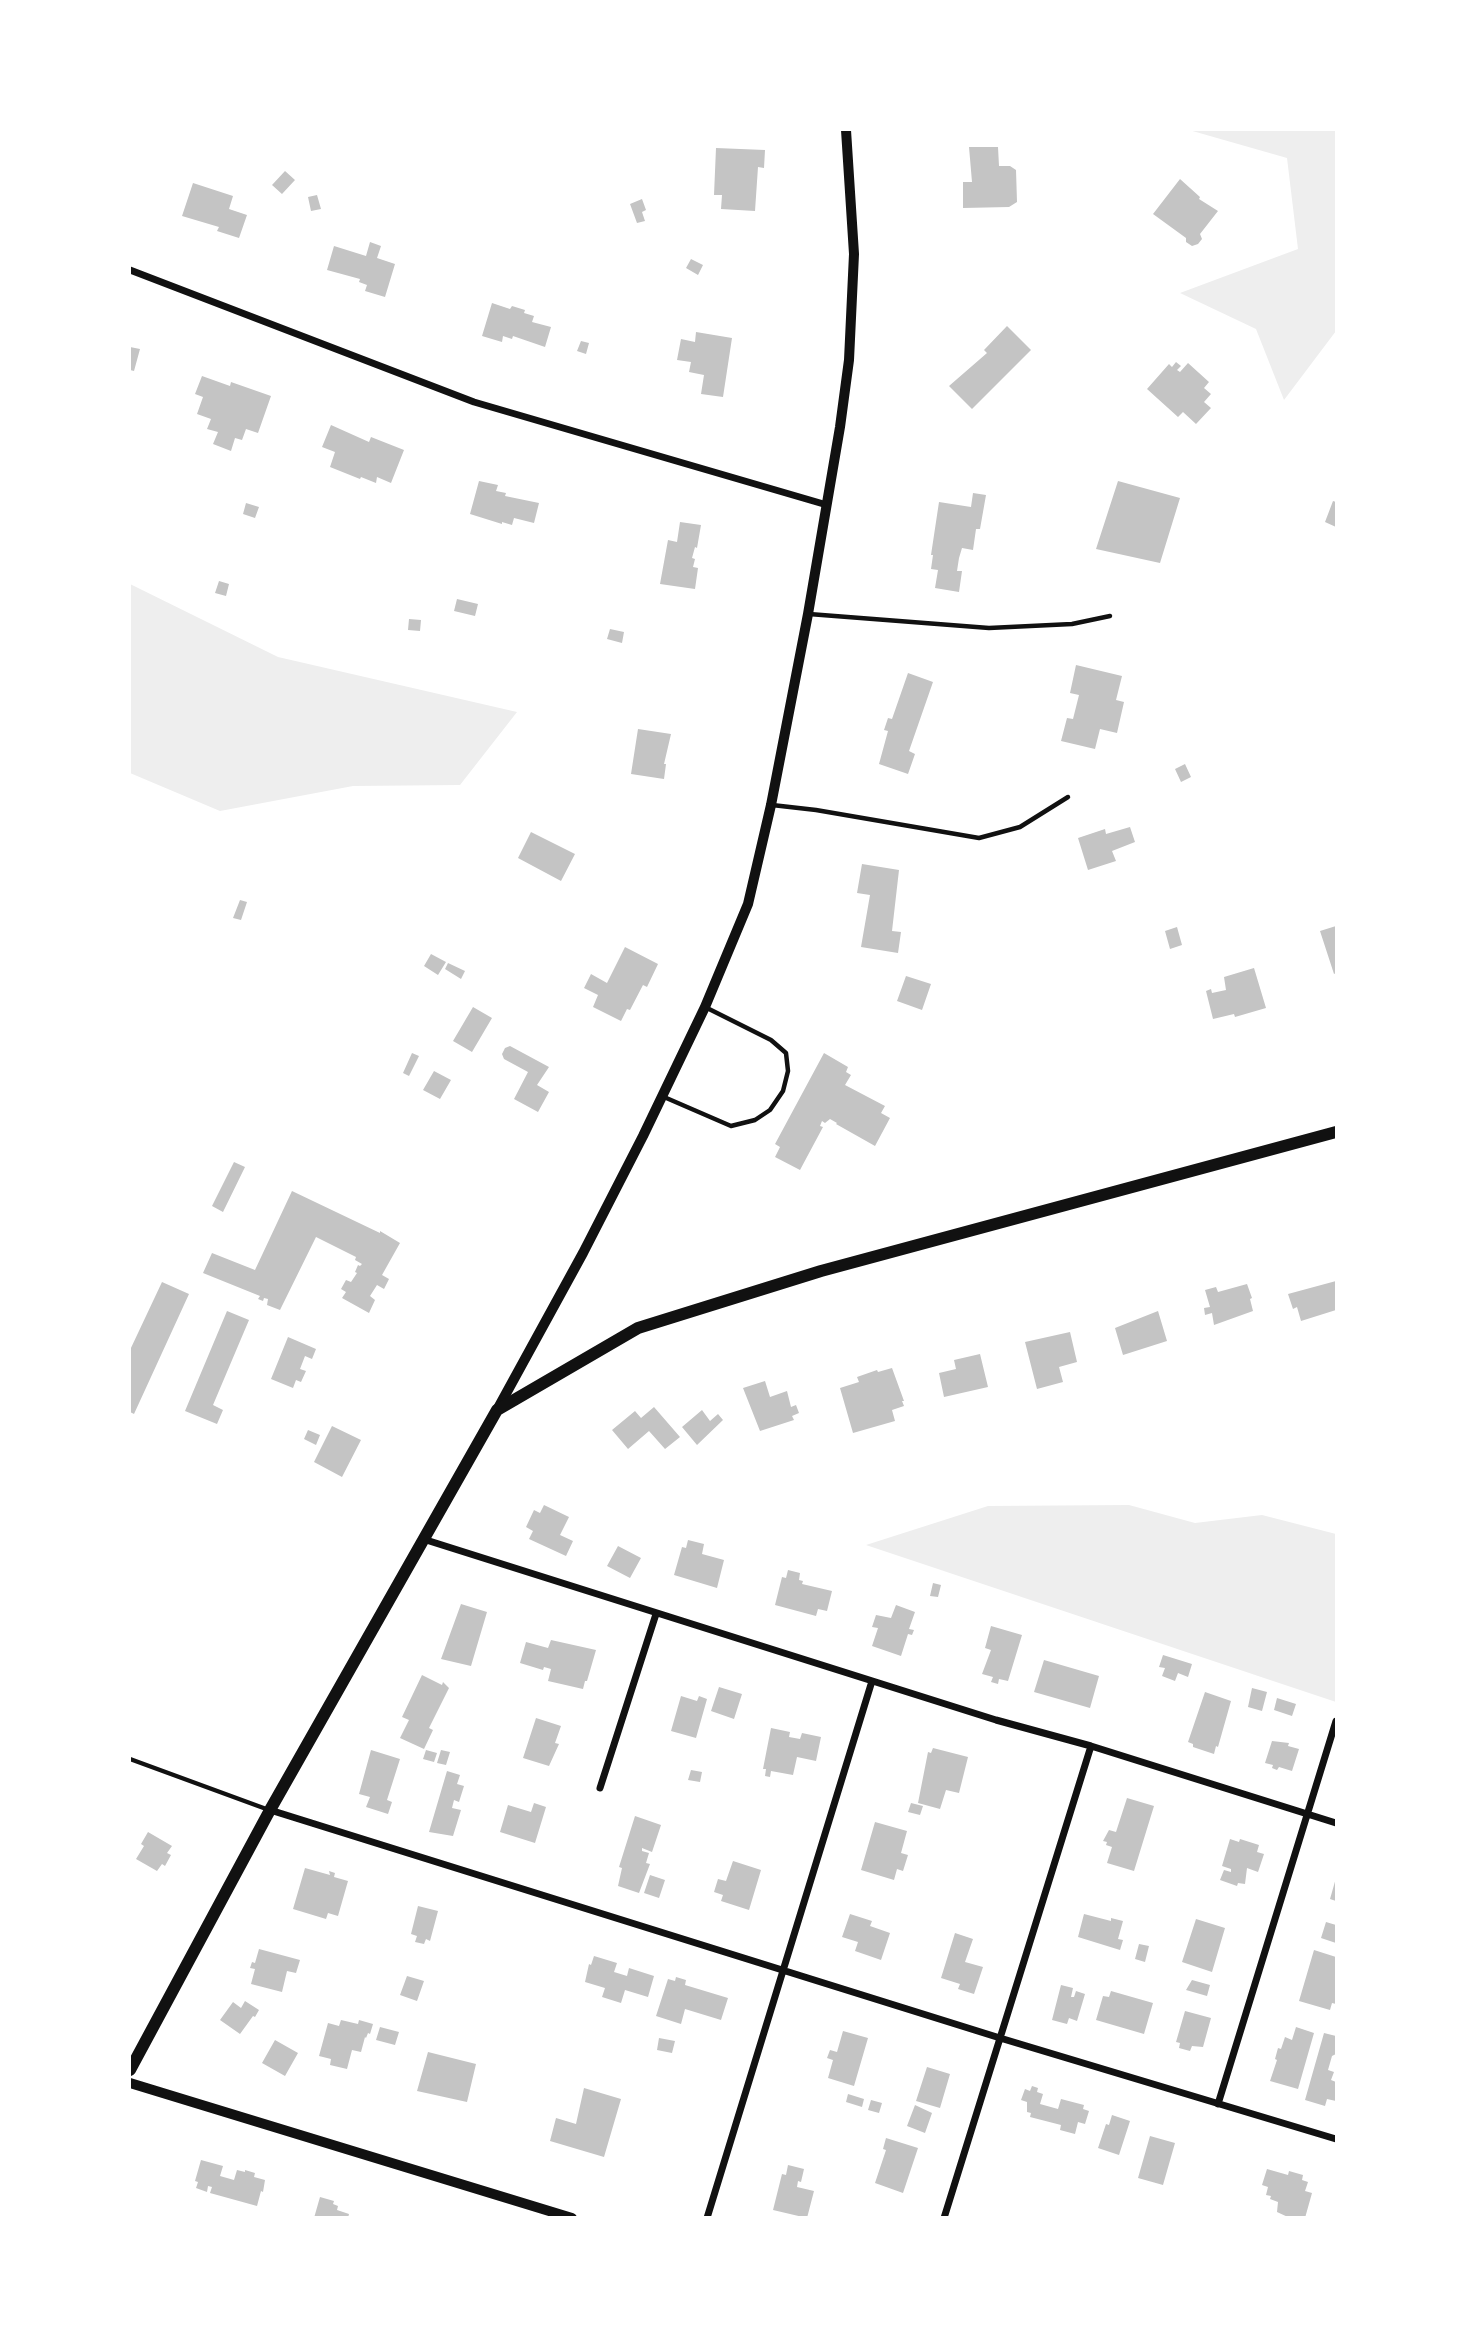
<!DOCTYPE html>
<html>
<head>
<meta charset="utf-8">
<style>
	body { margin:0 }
	#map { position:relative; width:1466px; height:2347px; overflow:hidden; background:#fff; font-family:Cabin,sans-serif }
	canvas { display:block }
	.frame { position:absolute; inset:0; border:131px solid #fff; pointer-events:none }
</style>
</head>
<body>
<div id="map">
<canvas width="1466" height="2347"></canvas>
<div class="frame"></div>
</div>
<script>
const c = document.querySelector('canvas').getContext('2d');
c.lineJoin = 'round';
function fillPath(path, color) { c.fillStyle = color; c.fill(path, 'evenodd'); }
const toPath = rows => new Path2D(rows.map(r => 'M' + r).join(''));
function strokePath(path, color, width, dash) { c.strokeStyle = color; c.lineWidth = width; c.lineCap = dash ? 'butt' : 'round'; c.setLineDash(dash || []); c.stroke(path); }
const green = toPath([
	[1189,130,1336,130,1336,331,1284,400,1256,329,1180,293,1298,249,1287,158],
	[130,584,278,657,517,712,460,785,353,786,220,811,130,773],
	[1129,1505,1195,1523,1262,1515,1336,1534,1336,1702,866,1545,988,1506]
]);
const building = toPath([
	[969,147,998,147,999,166,1010,166,1016,170,1017,202,1009,207,963,208,963,182,972,182],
	[716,148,765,150,764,168,758,167,755,211,721,209,722,195,714,195],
	[285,171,295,180,282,194,272,185],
	[1180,179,1200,197,1199,199,1218,211,1200,234,1202,239,1198,244,1192,246,1186,242,1186,238,1153,214],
	[193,183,233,196,229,209,247,215,239,238,217,231,219,227,182,216],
	[317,195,321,209,311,211,308,197],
	[642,199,646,210,642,212,645,221,637,223,630,204],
	[370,242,381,246,377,258,395,264,385,297,365,291,367,285,359,282,360,279,327,270,334,246,366,256],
	[691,259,703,265,698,275,686,268],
	[492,303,510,309,512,306,525,310,524,313,534,316,532,322,551,327,545,347,513,336,512,339,503,336,502,342,482,336],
	[1007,326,1031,350,972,409,949,386,987,353,984,350],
	[696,332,732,338,723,397,701,394,704,375,689,372,691,362,677,360,681,339,695,342],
	[581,341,589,343,586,354,577,351],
	[130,347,140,349,134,371,130,370],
	[1176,362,1181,366,1177,370,1180,372,1188,363,1209,382,1204,388,1211,394,1204,402,1211,408,1196,424,1183,412,1178,417,1147,389,1169,364,1172,367],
	[202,376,230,386,231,382,271,396,258,433,246,429,242,440,235,438,231,451,213,444,218,432,207,429,211,419,197,414,203,397,195,394],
	[331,425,369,442,371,437,404,450,391,483,377,477,376,483,361,477,360,479,330,467,335,452,322,447],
	[479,481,498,485,496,491,506,493,505,496,539,503,534,523,514,518,512,525,502,522,502,524,470,514],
	[1118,481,1180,498,1160,563,1096,549],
	[973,493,986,495,980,529,976,529,973,550,962,548,959,558,957,571,962,571,959,592,935,588,938,570,931,569,933,555,931,555,939,502,971,507],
	[1333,501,1336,502,1336,527,1325,522],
	[246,503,259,507,255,518,243,514],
	[680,522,701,525,697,548,695,547,692,558,695,559,693,567,698,568,695,589,660,584,668,540,677,542],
	[219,581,229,584,226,596,215,593],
	[457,599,478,604,475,616,454,611],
	[409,619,421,620,420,631,408,630],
	[610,629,624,632,622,643,607,639],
	[1076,665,1122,676,1116,700,1124,702,1117,733,1100,729,1095,749,1061,741,1067,718,1073,719,1079,695,1070,693],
	[908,673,933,682,909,751,915,754,908,774,879,764,888,731,884,730,888,718,892,719],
	[638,729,671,734,664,764,666,764,664,779,631,774],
	[1185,764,1191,777,1181,782,1175,769],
	[1130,827,1135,842,1112,851,1116,861,1088,870,1078,838,1105,829,1106,834],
	[531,832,575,854,561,881,518,858],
	[862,864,899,870,892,931,901,932,898,953,861,947,870,895,857,893],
	[240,900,247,902,241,920,233,918],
	[1336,926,1336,973,1334,974,1320,931],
	[1177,927,1182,945,1170,949,1165,931],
	[625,947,658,964,647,987,643,985,630,1010,627,1009,621,1021,593,1007,598,995,584,988,591,974,607,983],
	[431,954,446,962,438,975,424,966],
	[448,963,465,971,461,979,445,969],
	[1254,968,1266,1008,1235,1017,1234,1014,1213,1019,1206,991,1211,989,1212,993,1226,990,1224,977],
	[906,976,931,984,922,1010,897,1001],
	[473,1007,492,1018,472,1052,453,1041],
	[510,1046,549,1067,537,1085,549,1092,538,1112,514,1099,528,1072,504,1059,502,1054,505,1048],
	[412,1053,419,1056,409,1076,403,1073],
	[824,1053,848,1067,846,1072,851,1075,845,1085,885,1106,881,1113,890,1118,875,1146,836,1124,837,1123,830,1119,825,1123,822,1121,820,1126,823,1127,800,1170,775,1157,780,1147,775,1144],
	[434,1071,451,1080,440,1099,423,1090],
	[234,1162,245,1167,223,1212,212,1206],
	[292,1191,380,1233,380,1231,400,1243,382,1275,389,1279,384,1289,377,1285,370,1296,375,1300,369,1313,342,1298,346,1292,341,1289,346,1280,351,1282,357,1273,355,1272,358,1265,360,1266,362,1264,355,1260,356,1257,316,1237,280,1310,267,1305,268,1299,264,1298,263,1301,258,1299,260,1296,203,1273,212,1253,255,1270],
	[1336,1281,1336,1310,1301,1321,1297,1307,1293,1309,1288,1294],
	[162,1282,189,1294,134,1414,130,1412,130,1350],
	[1247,1284,1252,1298,1250,1299,1253,1311,1214,1325,1212,1313,1205,1315,1204,1308,1210,1307,1205,1290,1216,1287,1218,1292],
	[227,1311,249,1320,213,1405,223,1410,217,1424,185,1411],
	[1158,1311,1167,1341,1123,1355,1115,1328],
	[1070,1332,1077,1362,1059,1367,1063,1382,1037,1389,1025,1342],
	[288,1337,316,1349,312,1359,305,1356,300,1369,306,1371,301,1382,296,1380,293,1388,271,1379],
	[980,1354,988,1387,944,1397,939,1373,956,1369,954,1360],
	[892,1368,904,1401,902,1401,904,1406,892,1410,895,1421,853,1433,840,1388,859,1382,857,1377,877,1370,878,1372],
	[765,1381,770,1397,787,1391,791,1407,796,1405,799,1413,792,1416,794,1420,760,1431,743,1388],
	[654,1407,680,1437,665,1449,649,1431,628,1449,612,1430,635,1411,641,1418],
	[702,1410,710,1421,718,1414,723,1420,697,1445,682,1427],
	[332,1426,361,1440,342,1477,314,1462],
	[308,1430,320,1435,316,1445,304,1439],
	[544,1505,569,1517,560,1535,573,1541,566,1556,529,1539,533,1531,526,1527,534,1510,540,1513],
	[688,1540,704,1544,702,1554,724,1560,717,1588,674,1575,682,1547,686,1548],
	[618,1546,641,1558,630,1578,607,1566],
	[788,1570,800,1573,799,1580,803,1581,802,1584,832,1591,827,1611,818,1609,816,1616,775,1605,782,1577,786,1578],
	[933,1583,941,1585,938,1597,930,1596],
	[461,1604,487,1612,471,1666,441,1659],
	[896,1605,915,1612,909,1629,914,1630,912,1635,908,1634,901,1656,872,1646,878,1628,872,1627,876,1615,891,1618],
	[991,1626,1022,1635,1008,1681,999,1679,998,1684,991,1682,993,1677,982,1674,991,1650,985,1648],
	[551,1640,596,1650,587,1681,585,1681,583,1689,548,1681,551,1669,544,1667,543,1670,520,1663,526,1642,548,1648],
	[1163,1655,1192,1664,1188,1677,1178,1673,1175,1681,1162,1676,1165,1668,1159,1667],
	[1044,1660,1099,1676,1090,1708,1034,1692],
	[422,1675,442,1685,443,1682,449,1688,429,1728,433,1730,424,1749,400,1738,409,1720,402,1717],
	[719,1687,742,1694,734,1719,711,1711],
	[1252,1688,1267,1692,1262,1711,1248,1707],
	[1205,1692,1231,1701,1218,1747,1216,1746,1214,1754,1193,1747,1193,1744,1188,1742],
	[681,1696,697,1701,699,1696,707,1699,696,1738,671,1731],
	[1277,1698,1296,1704,1292,1716,1274,1710],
	[536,1718,561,1726,555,1743,559,1744,549,1766,523,1758],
	[771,1728,790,1732,789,1737,800,1739,802,1733,821,1737,816,1761,797,1757,793,1775,771,1771,770,1777,765,1776,766,1769,763,1769],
	[1272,1741,1289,1743,1288,1746,1299,1749,1292,1771,1279,1767,1277,1770,1272,1768,1273,1765,1265,1763],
	[933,1748,968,1757,959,1793,946,1790,940,1809,918,1803,928,1752,931,1753],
	[371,1750,400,1759,387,1800,392,1802,388,1814,366,1807,370,1797,359,1794],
	[426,1750,437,1753,434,1762,423,1759],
	[441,1750,450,1752,446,1765,437,1763],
	[691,1770,702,1772,700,1782,688,1780],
	[447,1771,460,1775,457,1784,464,1786,459,1802,454,1800,452,1808,461,1810,453,1836,429,1832],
	[1127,1798,1154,1806,1134,1871,1107,1863,1112,1847,1106,1845,1107,1842,1103,1841,1109,1830,1116,1832],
	[534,1803,546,1807,535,1843,500,1832,508,1805,531,1812],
	[911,1803,923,1806,920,1815,908,1812],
	[635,1816,661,1825,652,1852,642,1848,642,1851,649,1853,646,1863,650,1864,639,1893,618,1886,622,1868,619,1867],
	[875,1822,907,1831,901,1853,908,1855,903,1871,897,1869,894,1880,861,1870],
	[148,1832,172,1846,167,1853,171,1855,165,1866,162,1864,157,1871,136,1859,144,1846,141,1844],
	[1230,1839,1239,1842,1240,1839,1259,1845,1257,1852,1264,1854,1258,1872,1247,1868,1245,1884,1238,1883,1237,1886,1220,1880,1224,1870,1231,1872,1231,1869,1222,1866],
	[733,1861,761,1870,749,1910,721,1901,723,1895,714,1892,718,1879,726,1881],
	[305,1868,330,1875,329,1871,335,1873,334,1877,348,1881,338,1916,328,1913,326,1919,293,1909],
	[650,1875,665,1880,659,1898,644,1893],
	[1336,1878,1336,1901,1330,1899],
	[418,1906,438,1911,430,1941,426,1939,424,1944,415,1942,417,1936,411,1934],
	[850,1914,872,1921,870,1926,890,1933,881,1960,855,1951,858,1942,842,1937],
	[1084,1914,1111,1921,1111,1918,1123,1921,1118,1939,1123,1940,1120,1950,1078,1937],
	[1196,1919,1225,1928,1212,1972,1182,1962],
	[1326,1922,1336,1925,1336,1943,1321,1938],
	[955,1933,973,1939,965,1962,983,1967,974,1994,958,1989,960,1984,941,1978],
	[1139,1944,1149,1946,1145,1962,1135,1959],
	[259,1949,300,1960,296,1973,287,1971,282,1992,251,1984,255,1969,250,1968,252,1962,255,1963],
	[1314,1950,1336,1957,1336,2004,1332,2003,1330,2010,1299,2001],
	[594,1956,617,1963,614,1972,627,1976,629,1968,654,1976,648,1997,625,1990,621,2003,602,1997,605,1988,585,1982,589,1964,591,1965],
	[407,1976,424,1981,417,2001,400,1995],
	[676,1977,686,1980,685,1985,728,1998,721,2020,685,2009,681,2024,656,2016,668,1979,675,1981],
	[1192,1980,1210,1985,1207,1996,1186,1990],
	[1061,1985,1073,1988,1071,1997,1074,1997,1076,1991,1085,1994,1077,2021,1069,2018,1067,2024,1052,2020],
	[1111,1991,1153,2003,1144,2034,1096,2020,1103,1996,1109,1997],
	[245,2001,259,2010,255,2017,253,2016,240,2034,220,2020,233,2002,241,2008],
	[1185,2011,1211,2018,1203,2047,1192,2046,1190,2051,1179,2048,1180,2043,1176,2042],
	[341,2020,358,2024,359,2020,373,2024,370,2034,368,2033,366,2038,365,2037,361,2052,352,2050,347,2069,330,2065,331,2059,319,2056,328,2023,339,2026],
	[380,2027,399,2032,395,2045,376,2040],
	[1296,2027,1314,2033,1298,2089,1270,2081,1277,2060,1275,2059,1278,2048,1281,2049,1285,2037,1292,2040],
	[843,2031,868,2038,854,2086,828,2078,833,2060,827,2058,830,2050,837,2052],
	[1324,2033,1336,2036,1336,2054,1332,2056,1328,2070,1334,2072,1331,2080,1336,2082,1336,2101,1327,2099,1325,2106,1305,2100],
	[659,2038,675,2041,672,2053,657,2050],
	[275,2040,298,2053,285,2076,262,2063],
	[428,2052,476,2064,467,2102,417,2091],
	[927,2067,950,2074,940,2108,916,2101],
	[1032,2086,1038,2088,1037,2092,1043,2094,1040,2104,1058,2109,1061,2099,1084,2105,1083,2109,1089,2111,1085,2124,1078,2122,1075,2134,1060,2130,1061,2125,1030,2117,1031,2113,1027,2112,1027,2102,1021,2100,1025,2089,1030,2091],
	[584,2088,621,2099,604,2157,550,2141,556,2118,576,2124],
	[848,2094,864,2099,862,2107,846,2102],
	[871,2100,882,2103,879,2113,868,2110],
	[915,2105,932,2113,925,2133,907,2126],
	[1112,2115,1130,2121,1119,2155,1098,2148,1106,2124,1109,2125],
	[1150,2136,1175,2143,1163,2185,1138,2178],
	[886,2138,918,2148,903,2193,875,2183,886,2150,883,2149],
	[201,2160,223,2166,220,2176,234,2180,237,2170,245,2172,245,2170,255,2173,254,2177,265,2180,263,2192,261,2191,257,2206,210,2193,212,2187,208,2186,207,2192,196,2188,198,2182,195,2181],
	[788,2165,804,2169,801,2182,798,2181,797,2187,814,2191,807,2218,773,2210,782,2174,786,2175],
	[1267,2169,1288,2175,1289,2171,1303,2175,1302,2180,1308,2182,1305,2191,1312,2193,1305,2218,1290,2218,1277,2212,1278,2202,1270,2199,1271,2196,1266,2195,1268,2187,1262,2185],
	[320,2197,334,2201,333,2204,338,2206,337,2210,349,2214,348,2218,314,2218]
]);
const service = toPath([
	[809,614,989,628,1072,624,1110,616],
	[772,805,816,810,979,838,1020,827,1068,797],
	[664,1097,731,1126,755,1120,770,1110,783,1091,788,1071,786,1053,771,1040,705,1007],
	[130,1759,269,1810]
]);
const minor = toPath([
	[130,270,474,402,827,505],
	[423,1539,996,1720,1091,1746,1336,1823],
	[600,1788,656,1614],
	[270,1810,1000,2038,1336,2139],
	[1218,2104,1336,1721],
	[707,2218,872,1681],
	[944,2218,1091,1746]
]);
const tertiary = toPath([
	[497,1410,583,1253,643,1136,705,1007,748,904,771,805,808,614,840,427,849,360,854,254,846,130],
	[130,2083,572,2218]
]);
const secondary = toPath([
	[130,2070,270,1810,497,1410,638,1328,821,1271,1336,1132]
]);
fillPath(green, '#eee');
fillPath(building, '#c4c4c4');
strokePath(service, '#111', 4.5);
strokePath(minor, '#111', 7);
strokePath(tertiary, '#111', 10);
strokePath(secondary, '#111', 12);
</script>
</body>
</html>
